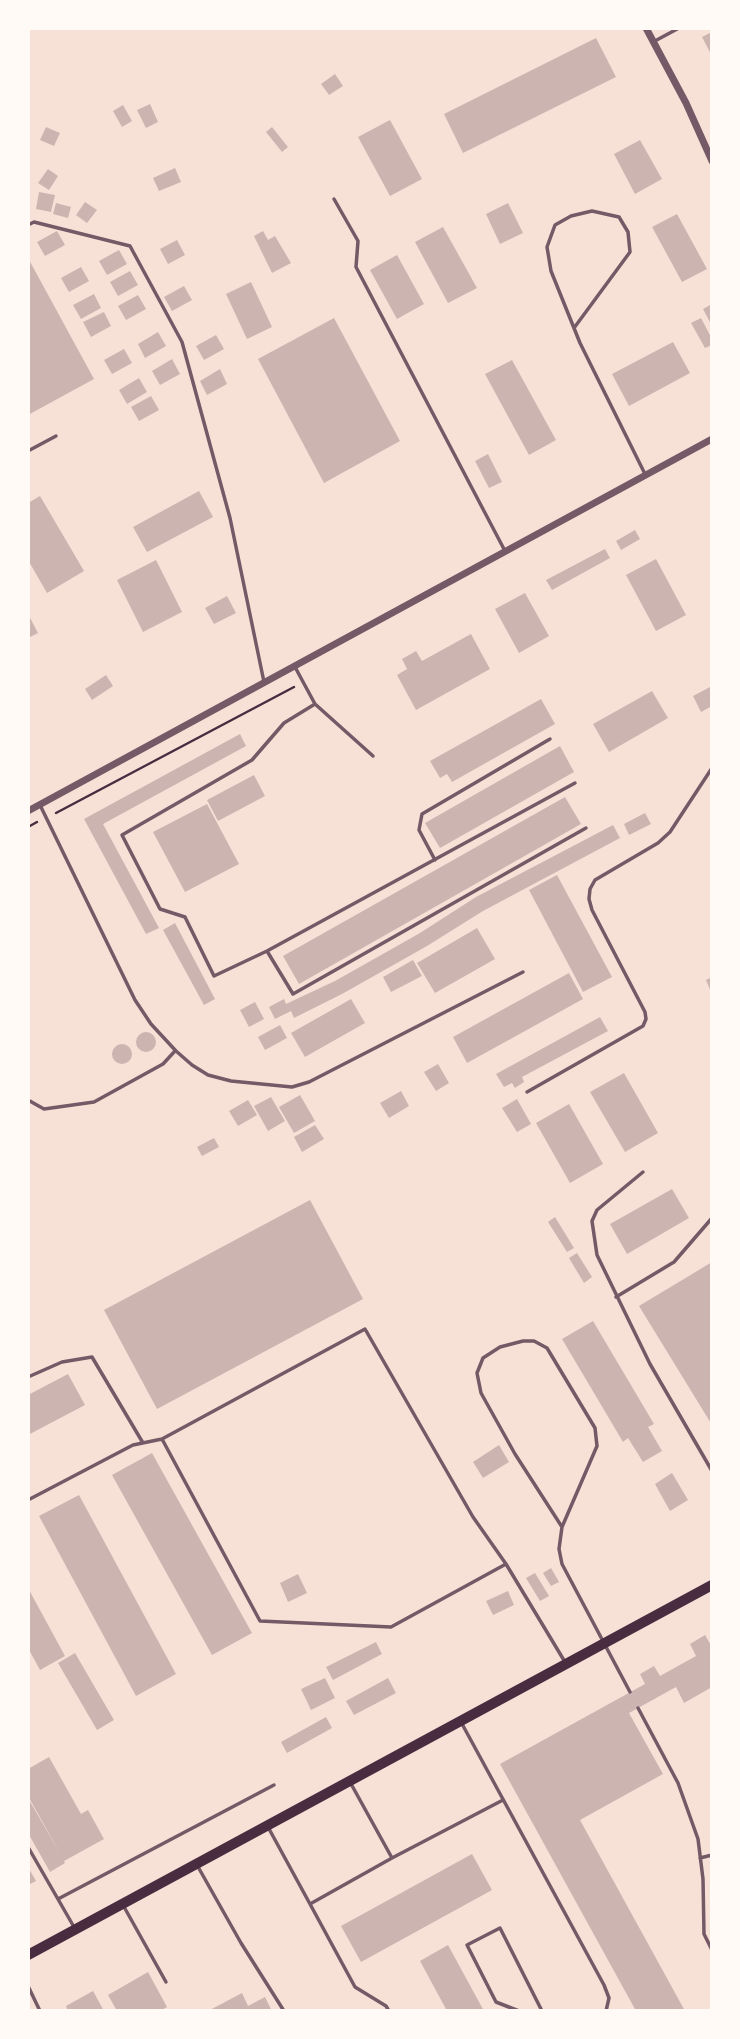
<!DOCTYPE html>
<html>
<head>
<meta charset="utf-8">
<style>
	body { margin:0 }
	#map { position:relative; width:740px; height:2039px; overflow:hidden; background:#f7e1d7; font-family:Lato,sans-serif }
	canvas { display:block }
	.frame { position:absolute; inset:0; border:30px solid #fffaf5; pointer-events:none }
</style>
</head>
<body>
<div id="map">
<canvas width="740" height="2039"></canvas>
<div class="frame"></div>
</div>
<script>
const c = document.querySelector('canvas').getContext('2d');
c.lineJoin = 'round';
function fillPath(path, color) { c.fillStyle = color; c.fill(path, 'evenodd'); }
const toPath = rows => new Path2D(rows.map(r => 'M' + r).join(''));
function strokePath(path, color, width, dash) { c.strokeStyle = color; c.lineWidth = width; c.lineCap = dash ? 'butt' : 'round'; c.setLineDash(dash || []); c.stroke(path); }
const building = toPath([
	[712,32,712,56,702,37],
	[596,38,616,77,463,153,444,114],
	[335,74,343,86,329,95,321,84],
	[150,104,158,122,146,128,137,110],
	[123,105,132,121,122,127,113,111],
	[390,120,422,179,390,196,358,137],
	[46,127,60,133,54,146,40,140],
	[272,127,288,147,282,152,266,132],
	[640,140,662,179,635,194,614,154],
	[175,168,181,182,159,191,153,178],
	[48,169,58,176,49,190,38,183],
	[39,192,55,195,51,212,36,209],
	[85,202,97,210,87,223,76,215],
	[56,203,71,207,68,218,53,214],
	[508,203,523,233,500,244,486,214],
	[677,214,707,269,682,282,652,227],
	[443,227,477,288,448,303,415,242],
	[57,231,65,245,45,256,37,242],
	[263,231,268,240,275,236,291,263,272,273,254,236],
	[177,240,185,255,168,264,160,249],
	[119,250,127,264,107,275,99,261],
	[397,255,424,304,397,319,370,270],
	[28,258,94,379,28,415],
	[81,267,89,281,69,292,61,278],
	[130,271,138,285,118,296,110,282],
	[251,282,272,327,247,339,226,294],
	[184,286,192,300,172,311,164,297],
	[94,294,101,308,81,319,73,305],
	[138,295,146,309,126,320,118,306],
	[712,304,712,326,703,309],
	[104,312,111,326,91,337,83,322],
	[334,318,400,441,324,483,258,359],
	[701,318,712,339,712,345,705,348,691,323],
	[158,332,166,346,145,358,138,344],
	[216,335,224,349,204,360,196,346],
	[673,342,690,373,629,406,612,374],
	[124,349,132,363,112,374,104,360],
	[172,359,180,374,160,385,152,371],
	[512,360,556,440,529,455,485,374],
	[220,369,227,384,207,395,200,381],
	[139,378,147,392,127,404,119,390],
	[151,396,159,410,139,421,131,407],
	[488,454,502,482,489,488,475,461],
	[199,491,213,517,147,552,133,527],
	[40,496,84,571,47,593,28,560,28,503],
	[635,530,640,539,621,550,616,541],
	[605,549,610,558,552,590,546,580],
	[656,559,686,615,656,631,626,575],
	[156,560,182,612,143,632,117,580],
	[525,593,549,636,519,653,495,609],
	[227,596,236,613,214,624,205,608],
	[28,614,38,633,28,638],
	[471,634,490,669,416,710,397,675,407,669,402,659,416,651,422,661],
	[106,675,113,686,92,700,85,689],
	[712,686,712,706,701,712,693,696],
	[652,691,668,718,609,752,593,724],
	[541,699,555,724,452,782,447,774,440,778,430,761],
	[240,734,246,746,103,824,159,928,146,934,84,819],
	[560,746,574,772,440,848,425,823],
	[254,775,265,796,218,821,207,800],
	[565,797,581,824,299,984,283,956],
	[207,804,239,864,185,892,153,832],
	[645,813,651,824,629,835,624,824],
	[613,825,620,838,483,911,427,946,342,994,294,1018,291,1011,275,1019,269,1007,284,999,286,1004,335,981,420,933,476,897],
	[557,875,612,977,583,992,529,890],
	[175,923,215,999,204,1005,163,930],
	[477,928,495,959,435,993,417,963],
	[413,960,422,976,391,992,383,977],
	[569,973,583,999,467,1063,453,1037],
	[712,977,712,994,706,980],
	[351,999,365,1023,305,1057,291,1033],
	[255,1002,264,1019,249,1027,240,1010],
	[600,1017,608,1031,522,1077,524,1082,515,1088,512,1083,504,1087,496,1074],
	[280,1025,287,1038,265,1050,258,1037],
	'136 1042a10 10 0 1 1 20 0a10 10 0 1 1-20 0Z',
	'112 1054a10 10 0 1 1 20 0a10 10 0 1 1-20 0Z',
	[438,1064,449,1083,436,1091,424,1072],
	[624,1073,658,1133,625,1152,590,1092],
	[401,1091,409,1106,389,1118,380,1103],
	[300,1095,315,1121,294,1133,279,1107],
	[271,1097,285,1121,268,1131,254,1106],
	[517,1099,531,1124,517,1132,502,1108],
	[248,1100,257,1115,238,1126,229,1111],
	[569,1104,603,1164,570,1183,536,1123],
	[315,1125,324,1139,302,1152,294,1137],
	[214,1138,219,1147,202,1156,197,1147],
	[672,1189,689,1218,627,1254,610,1224],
	[310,1200,363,1299,157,1409,104,1310],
	[555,1217,574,1248,567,1252,548,1222],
	[577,1253,592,1277,584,1283,569,1258],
	[712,1262,712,1425,639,1306],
	[593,1321,654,1424,648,1427,662,1451,643,1462,628,1438,623,1442,562,1339],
	[68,1374,85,1405,28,1435,28,1395],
	[499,1445,509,1462,483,1478,473,1462],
	[152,1453,252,1633,212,1655,112,1475],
	[672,1473,688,1500,670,1511,655,1484],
	[79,1495,176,1674,136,1696,39,1516],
	[551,1568,559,1582,551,1586,543,1573],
	[535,1573,549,1596,540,1601,526,1578],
	[298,1574,307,1593,288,1602,280,1583],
	[28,1588,65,1656,40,1670,28,1648],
	[508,1591,514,1605,493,1615,486,1601],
	[705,1635,712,1647,712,1687,684,1703,676,1687,629,1713,663,1774,580,1820,685,2011,636,2011,500,1764,645,1684,640,1674,654,1666,660,1676,696,1656,690,1644],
	[376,1642,382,1654,333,1680,326,1667],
	[75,1653,114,1720,97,1730,58,1663],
	[325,1678,335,1698,311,1710,301,1689],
	[388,1678,396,1693,354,1715,346,1701],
	[326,1717,332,1728,287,1753,281,1742],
	[49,1757,81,1814,88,1810,104,1839,64,1861,65,1863,50,1872,28,1833,28,1798,61,1855,28,1796,28,1769],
	[472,1854,492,1890,361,1962,341,1926],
	[28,1867,36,1881,28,1885],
	[448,1945,484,2011,447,2011,420,1961],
	[148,1972,167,2007,160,2011,117,2011,108,1995],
	[93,1991,104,2011,68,2011,66,2006],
	[242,1993,248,2006,265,1997,272,2011,208,2011]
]);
const path = toPath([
	[56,813,294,687],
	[28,827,37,822]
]);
const service = toPath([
	[653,42,679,28],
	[334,199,358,241,356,267,505,551],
	[28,225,34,222,130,246,182,342,230,518,264,682],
	[574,328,630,252,628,232,619,217,592,211,571,216,555,225,547,247,551,271,580,343,645,474],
	[28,451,56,436],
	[295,667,315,704,284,723,252,760,122,835,160,909,185,917,214,976,267,951,575,783],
	[315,704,373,756],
	[40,805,135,1000,151,1024,176,1051,192,1065,208,1075,231,1081,292,1087,309,1082,523,972],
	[435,860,419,830,422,814,550,739],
	[267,951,293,994,586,828],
	[527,1092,643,1026,646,1019,645,1012,592,910,589,899,590,889,595,880,658,843,670,832,712,768],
	[28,1100,44,1109,94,1102,163,1064,175,1051],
	[643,1172,597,1210,592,1221,597,1255,650,1364,712,1471],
	[616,1297,674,1262,712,1218],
	[28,1377,62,1362,92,1357,143,1443],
	[28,1500,133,1445,162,1439],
	[562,1527,597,1446,595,1428,547,1348,534,1341,523,1341,500,1347,483,1358,477,1373,481,1393,515,1454,562,1527,559,1549,562,1564,630,1692],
	[506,1564,391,1627,260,1621,162,1439,365,1329,473,1517,506,1564,565,1662],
	[638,1708,678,1783,698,1839,703,1879,704,1934,712,1950],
	[461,1722,604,1985,609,1998,606,2011],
	[268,1827,310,1904,392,1858,350,1782],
	[28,1847,74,1927],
	[392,1858,503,1800],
	[700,1858,712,1855],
	[197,1865,241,1943,284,2011],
	[58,1899,274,1785],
	[310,1904,355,1987,386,2006,389,2011],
	[123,1905,166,1982],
	[28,1986,40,2011],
	[519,2011,496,2002,467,1945,500,1928,542,2011]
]);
const minor = toPath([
	[646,28,686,103,712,161],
	[28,811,712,439]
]);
const secondary = toPath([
	[28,1955,712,1585]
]);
fillPath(building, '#ccb4b1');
strokePath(path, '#4a2c40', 2.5);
strokePath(service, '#755966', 3.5);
strokePath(minor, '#755966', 7);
strokePath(secondary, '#4a2c40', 10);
</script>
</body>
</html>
